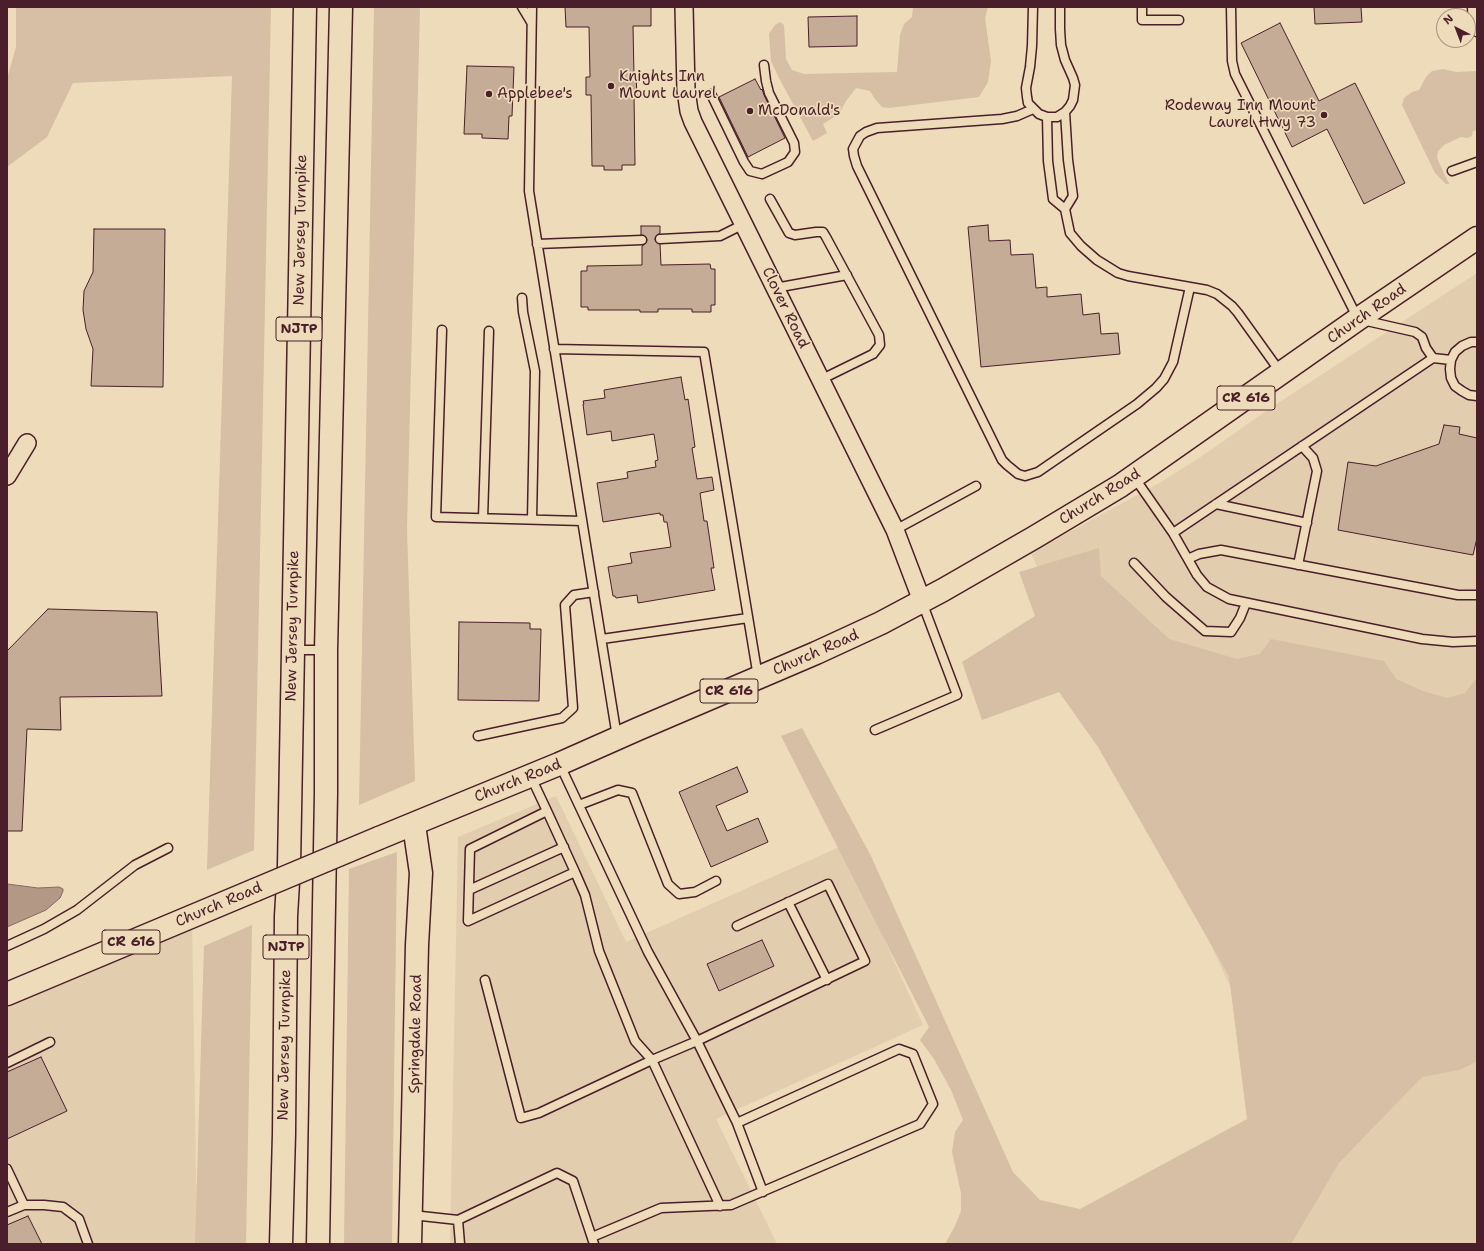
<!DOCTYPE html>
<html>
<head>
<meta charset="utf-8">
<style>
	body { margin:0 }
	#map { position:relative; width:1484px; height:1251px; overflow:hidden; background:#eedbb9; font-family:"Shantell Sans",sans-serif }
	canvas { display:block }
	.frame { position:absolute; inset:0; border:8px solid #4a1f2b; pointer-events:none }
	.north { position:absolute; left:1436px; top:8px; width:40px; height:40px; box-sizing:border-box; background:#eedbb9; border:1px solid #ac9080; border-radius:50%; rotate:318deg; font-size:11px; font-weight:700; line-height:16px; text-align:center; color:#4a1f2b }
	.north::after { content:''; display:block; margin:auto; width:14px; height:18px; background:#4a1f2b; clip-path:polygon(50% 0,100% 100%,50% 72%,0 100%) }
</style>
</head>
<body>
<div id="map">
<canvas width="1484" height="1251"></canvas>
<div class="frame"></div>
<div class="north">N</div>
</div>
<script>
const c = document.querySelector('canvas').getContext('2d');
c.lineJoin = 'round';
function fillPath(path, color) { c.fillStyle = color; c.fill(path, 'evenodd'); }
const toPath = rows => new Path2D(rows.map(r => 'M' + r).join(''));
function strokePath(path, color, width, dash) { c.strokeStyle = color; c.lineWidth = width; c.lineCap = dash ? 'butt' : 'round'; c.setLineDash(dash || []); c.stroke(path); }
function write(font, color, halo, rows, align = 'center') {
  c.font = font + ' "Shantell Sans",sans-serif'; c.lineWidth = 3.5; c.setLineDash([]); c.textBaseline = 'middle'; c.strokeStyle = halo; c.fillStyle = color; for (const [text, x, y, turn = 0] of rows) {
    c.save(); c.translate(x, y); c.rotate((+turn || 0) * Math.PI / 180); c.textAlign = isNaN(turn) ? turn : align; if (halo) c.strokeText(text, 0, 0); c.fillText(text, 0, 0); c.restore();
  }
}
const built = toPath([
	[1477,273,1477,1244,1070,1244,1281,1097,1031,553,1161,482,1202,456,1269,409],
	[556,796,626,942,842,846,923,1025,716,1119,777,1244,450,1244,458,837],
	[192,917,197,1244,7,1244,7,994]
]);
const green = toPath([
	[16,7,271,7,254,850,207,870,232,76,73,83,47,137,7,167,7,79,16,47],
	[374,7,420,7,407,529,415,781,359,805],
	[913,7,988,7,985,18,991,61,988,82,979,97,889,108,882,107,875,99,870,91,856,88,846,101,839,114,823,124,827,133,813,141,779,78,771,61,769,34,775,25,780,22,784,25,786,59,792,70,804,74,897,72,900,35,904,24,912,17],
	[1443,69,1456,72,1477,71,1477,130,1473,131,1472,136,1467,138,1461,137,1444,145,1438,151,1437,158,1449,184,1446,184,1435,173,1402,105,1404,98,1412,92,1419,90,1426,77,1432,71],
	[1099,548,1101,576,1169,639,1237,659,1260,654,1271,639,1384,661,1396,679,1423,691,1447,698,1465,693,1477,678,1477,1060,1476,1062,1459,1070,1422,1077,1339,1163,1291,1244,945,1244,955,1226,961,1211,961,1193,952,1152,955,1132,963,1120,951,1090,934,1059,920,1040,929,1027,781,736,802,728,871,856,1013,1172,1040,1200,1080,1209,1247,1119,1229,976,1098,747,1059,692,982,720,962,662,1035,616,1019,572],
	[397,852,392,1244,344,1244,349,869],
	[252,925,246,1244,195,1244,204,946]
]);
const water = toPath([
	[7,884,38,888,59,887,63,889,63,891,60,898,46,910,7,927,7,884]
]);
const building = toPath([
	[565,7,651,7,651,26,633,26,634,76,636,76,637,95,634,95,635,165,622,165,622,170,604,170,604,166,592,166,591,95,586,95,586,77,590,77,589,27,566,27,565,7],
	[1314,7,1361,7,1362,22,1315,24,1314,7],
	[857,16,857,46,809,47,808,17,857,16],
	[1280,23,1319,101,1355,83,1405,183,1364,204,1327,129,1292,147,1241,43,1280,23],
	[467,66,514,67,512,116,509,116,508,139,482,138,482,134,464,134,467,66],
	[755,79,761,90,762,89,764,95,785,138,748,157,719,97,755,79],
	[988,225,989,241,1010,240,1011,255,1033,254,1036,288,1047,287,1047,297,1081,294,1083,315,1099,313,1101,334,1118,333,1120,354,981,367,968,227,988,225],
	[641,226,660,226,660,233,657,235,655,239,656,242,660,244,661,265,710,264,711,269,715,269,715,305,711,305,711,312,692,312,692,309,658,309,658,312,640,312,640,310,588,310,588,307,581,307,581,271,587,271,587,266,642,265,642,246,645,244,647,240,646,237,641,235,641,226],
	[94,229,165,229,163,387,91,386,93,349,86,329,83,310,84,291,93,272,94,229],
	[681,377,685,400,688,399,691,419,695,447,692,448,697,479,712,477,714,490,700,493,704,521,707,521,714,568,711,568,715,590,638,603,637,595,616,598,615,596,613,596,608,567,632,563,630,553,671,547,667,522,664,522,663,515,660,515,660,513,603,522,597,483,628,478,627,472,656,467,655,461,658,460,654,434,612,441,611,431,587,435,583,404,584,404,583,401,605,398,604,390,681,377],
	[1444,425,1460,427,1459,434,1477,438,1477,538,1473,555,1338,530,1348,462,1376,466,1439,444,1444,425],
	[48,609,157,612,162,696,60,697,61,730,27,729,22,831,7,831,7,651,48,609],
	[459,622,530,623,530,629,541,629,539,701,458,700,459,622],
	[737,767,748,792,716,806,727,831,758,818,768,842,711,867,679,792,737,767],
	[762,940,774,966,719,991,707,964,762,940],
	[41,1057,67,1111,7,1139,7,1072,41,1057],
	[28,1216,42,1244,7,1244,7,1225,28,1216]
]);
const service = toPath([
	[522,7,531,22],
	[532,7,529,191,617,737],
	[1033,7,1032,46,1030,67,1026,88,1027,97,1028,103,1039,114,1047,117,1057,117,1065,112,1070,106,1073,100,1075,85,1073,78,1065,60,1061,45,1060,29,1060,7],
	[1142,7,1142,20,1179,20],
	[1231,7,1232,61,1235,74,1358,319,1415,332,1422,337,1426,348,1433,358],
	[1472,7,1473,26,1477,32],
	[711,94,744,162,750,171,762,174,788,162,795,152,794,143,769,93,766,81,764,65],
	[1033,109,1017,116,1002,119,877,128,866,132,860,136,853,149,854,156,857,166,1002,460,1007,465,1018,474,1025,476,1038,472,1137,404,1156,388,1164,379,1173,362,1190,287],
	[1047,117,1048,161,1053,199,1065,209,1070,233,1081,246,1097,260,1118,273,1128,276,1207,290,1217,294,1232,306,1238,313,1281,373],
	[1452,171,1477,162],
	[770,199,789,233,795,235,816,232,823,232,826,237,879,335,880,345,873,354,820,380],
	[1065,209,1073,196,1068,160,1065,112],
	[660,239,720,236,744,224],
	[537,244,642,240],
	[775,288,847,275],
	[522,298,523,312,535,371,532,519],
	[442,330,436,517,582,521],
	[1477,342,1471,342,1462,346,1455,352,1451,360,1450,369,1451,378,1455,386,1462,391,1469,395,1477,396],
	[554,349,704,352,758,677],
	[1134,477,1173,533,1433,358,1451,360],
	[1216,504,1307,523],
	[483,518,489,331],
	[895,530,976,486],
	[1173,533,1197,575,1207,587,1229,599,1422,639,1453,642,1477,641],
	[1188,559,1199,554,1221,550,1458,595,1477,595],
	[1134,563,1166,597,1205,631,1231,632,1240,618,1246,603],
	[1298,565,1317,471,1313,458,1302,446],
	[602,639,748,618],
	[293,650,325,650],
	[875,730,957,695,922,602],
	[478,736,562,718,573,708,565,605,574,595,594,592],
	[560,765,648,952,697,1041,865,961,828,884,737,926],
	[531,777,547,811,575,872,468,921,470,849,547,811],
	[579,805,618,790,632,793,668,884,679,894,695,892,716,881],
	[575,872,585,895,599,951,635,1041,652,1060,697,1041,737,1123,899,1049,913,1054,933,1104,920,1124,731,1205,661,1208,592,1237],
	[469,890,564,847],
	[788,902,827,980],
	[7,946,44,929,77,910,135,865,168,848],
	[485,980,521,1118,539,1113,652,1060,720,1206],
	[7,1063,50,1042],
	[737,1123,763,1192],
	[7,1169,24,1205],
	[7,1212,24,1205,44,1205,63,1207,79,1219,88,1244],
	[412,1215,458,1220,557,1173,573,1181,594,1244],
	[458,1220,460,1244]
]);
const minor = toPath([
	[684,7,686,90,689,111,693,122,895,530,922,601],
	[7,476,27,443]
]);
const secondary = toPath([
	[410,1244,417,945,421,873,414,825]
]);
const primary = toPath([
	[379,838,559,764,638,729,816,653,881,623,943,590,1035,537,1120,486,1358,319,1477,238],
	[7,994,255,890]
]);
const motorway = toPath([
	[281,1244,284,1134,286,916,289,865,305,7],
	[318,1244,326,793,326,650,341,7]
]);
const primaryBridge = toPath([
	[255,890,379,838]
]);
const markers = [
	[611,86,4,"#4a1f2b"],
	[489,94,4,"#4a1f2b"],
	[750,111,4,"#4a1f2b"],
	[1324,115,4,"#4a1f2b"]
];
const shields = [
	[299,329,46],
	[1246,398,58],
	[729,691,58],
	[131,942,58],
	[286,947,46]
];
const shieldNames = [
	["NJTP",299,329],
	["CR 616",1246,398],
	["CR 616",729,691],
	["CR 616",131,942],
	["NJTP",286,947]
];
const poiNames = [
	["Knights Inn",619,77],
	["Mount Laurel",619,94],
	["Applebee's",497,94],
	["Rodeway Inn Mount",1316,106,"right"],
	["Laurel Hwy 73",1316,123,"right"],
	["McDonald's",758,111]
];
const streetNames = [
	["New Jersey Turnpike",301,230,-89],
	["Clover Road",785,308,64],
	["Church Road",1367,314,-35],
	["Church Road",1100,497,-32],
	["New Jersey Turnpike",293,626,-89],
	["Church Road",816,653,-24],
	["Church Road",518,781,-22],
	["Church Road",219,905,-23],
	["Springdale Road",416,1034,-89],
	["New Jersey Turnpike",285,1045,-89]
];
fillPath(built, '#e2cdae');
fillPath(green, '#d6bfa4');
fillPath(water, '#b49886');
strokePath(water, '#8a6862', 1);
fillPath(building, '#c5ac96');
strokePath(building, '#4a1f2b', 1);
strokePath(service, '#4a1f2b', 11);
strokePath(minor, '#4a1f2b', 20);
strokePath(secondary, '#4a1f2b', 25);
strokePath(primary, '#4a1f2b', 25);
strokePath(motorway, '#4a1f2b', 25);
strokePath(service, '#eedbb9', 8);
strokePath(minor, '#eedbb9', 17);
strokePath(secondary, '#eedbb9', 22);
strokePath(primary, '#eedbb9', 22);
strokePath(motorway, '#eedbb9', 22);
strokePath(primaryBridge, '#4a1f2b', 25, []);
strokePath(primaryBridge, '#eedbb9', 22);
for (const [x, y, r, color] of markers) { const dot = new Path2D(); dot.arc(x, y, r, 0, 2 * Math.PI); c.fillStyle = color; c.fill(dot); strokePath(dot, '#eedbb9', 1.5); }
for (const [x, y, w] of shields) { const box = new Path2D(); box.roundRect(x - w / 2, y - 12, w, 24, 3); c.fillStyle = '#eedbb9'; c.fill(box); strokePath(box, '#4a1f2b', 1); }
write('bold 14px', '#4a1f2b', null, shieldNames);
write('15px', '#4a1f2b', '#eedbb9', poiNames, 'left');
write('15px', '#4a1f2b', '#eedbb9', streetNames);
</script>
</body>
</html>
